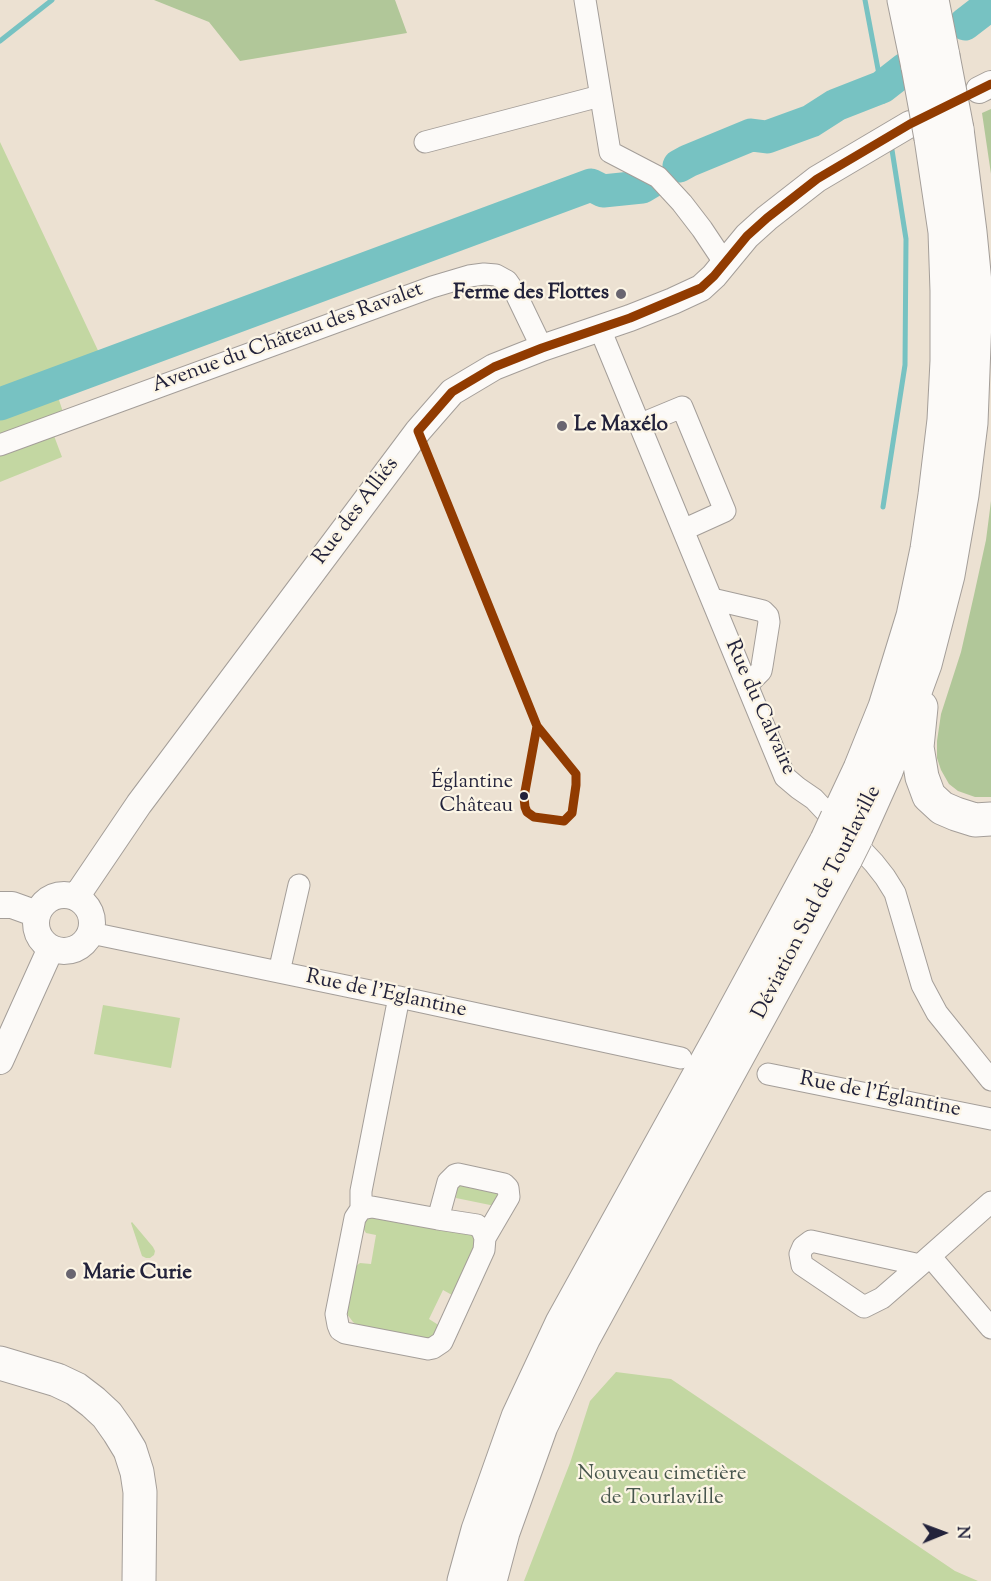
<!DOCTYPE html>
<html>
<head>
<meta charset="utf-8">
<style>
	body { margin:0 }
	#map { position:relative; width:991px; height:1581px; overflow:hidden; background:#ece1d2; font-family:"Sorts Mill Goudy",serif }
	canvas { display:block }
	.north { position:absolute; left:913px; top:1503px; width:60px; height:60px; -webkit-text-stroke:4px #fcf5e5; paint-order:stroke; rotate:89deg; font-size:16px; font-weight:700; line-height:24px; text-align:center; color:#22223b }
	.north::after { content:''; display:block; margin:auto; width:21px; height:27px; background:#22223b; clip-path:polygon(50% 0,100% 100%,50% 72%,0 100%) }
</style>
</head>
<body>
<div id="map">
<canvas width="991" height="1581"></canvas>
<div class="north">N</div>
</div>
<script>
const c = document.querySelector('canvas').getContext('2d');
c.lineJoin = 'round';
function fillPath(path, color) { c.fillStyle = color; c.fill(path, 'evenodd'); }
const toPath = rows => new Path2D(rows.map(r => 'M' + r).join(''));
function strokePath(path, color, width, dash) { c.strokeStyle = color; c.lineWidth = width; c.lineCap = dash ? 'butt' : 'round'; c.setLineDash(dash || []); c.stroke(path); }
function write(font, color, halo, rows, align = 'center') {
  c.font = font + ' "Sorts Mill Goudy",serif'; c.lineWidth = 4.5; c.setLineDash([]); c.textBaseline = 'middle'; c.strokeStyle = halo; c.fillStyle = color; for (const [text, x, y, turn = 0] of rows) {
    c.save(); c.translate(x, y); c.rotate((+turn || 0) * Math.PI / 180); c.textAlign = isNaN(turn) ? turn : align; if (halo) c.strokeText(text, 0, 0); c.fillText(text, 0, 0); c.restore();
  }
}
const green = toPath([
	[0,142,102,359,54,385,63,412,48,420,62,457,0,482],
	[103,1005,180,1018,171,1068,94,1054],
	[457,1185,503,1189,495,1206,456,1198],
	[371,1214,471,1234,475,1241,476,1245,456,1294,452,1295,443,1290,429,1319,440,1326,440,1328,432,1338,427,1339,358,1326,353,1322,347,1314,356,1266,360,1263,371,1264,376,1235,366,1233,363,1228,365,1220],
	[132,1222,153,1247,155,1251,154,1255,150,1258,146,1258,142,1256,131,1223],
	[616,1372,671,1379,955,1571,978,1581,524,1581,570,1463,590,1401]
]);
const forest = toPath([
	[154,0,395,0,407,33,240,61,209,22],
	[991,109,991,174,982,113],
	[991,501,991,797,975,797,958,791,949,784,941,770,937,758,937,741,941,714,961,652,974,595,986,540]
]);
const stream = toPath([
	[865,0,884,101],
	[0,41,52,0],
	[883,507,905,365,906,239,892,150]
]);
const river = toPath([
	[965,24,991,4],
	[679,166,688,161,751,135,767,137,811,121,836,105,882,87,905,69],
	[0,404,591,185,603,191,642,187,652,181]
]);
const minor = toPath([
	[585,0,610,152,658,177,682,203,702,229,720,256,726,262],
	[425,142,600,96],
	[600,329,785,777,798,788,814,799,874,863,885,877,895,893,922,985,937,1013,991,1080],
	[641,424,682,407,725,511,683,530],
	[0,445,432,287,469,276,484,274,496,275,507,281,516,294,542,348],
	[712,599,755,609,763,611,768,616,769,622,762,666,761,671,747,685],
	[91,933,399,997,681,1058],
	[279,972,299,885],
	[768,1074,991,1119],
	[361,1209,361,1191,399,997],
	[438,1219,448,1182,455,1175,458,1174,504,1184,508,1188,509,1197,485,1238,484,1250,442,1342,433,1348,428,1349,345,1333,340,1330,338,1325,336,1314,355,1218,361,1209,372,1207,438,1219,477,1225,482,1230,485,1238],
	[930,1256,991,1328],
	[920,1265,811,1241,803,1247,800,1254,802,1265,864,1307,882,1298,920,1265,991,1202]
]);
const tertiary = toPath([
	[979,90,991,84],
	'36 923a28 28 0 1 1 56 0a28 28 0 1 1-56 0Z',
	[76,897,139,804,418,431,452,392,494,367,542,348,630,318,673,301,701,288,714,276,747,236,767,218,817,179,910,124],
	[0,905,12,905,37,914],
	[0,1061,51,948]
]);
const trunk = toPath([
	[904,0,918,67],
	[932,0,943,56],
	[921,707,917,747,922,777,929,796,942,808,956,814,975,820,991,819],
	[837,818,860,769,885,707,913,616,927,549,935,495,944,420,947,361,947,291,945,232,931,138],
	[856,838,886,771,925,664,948,575,962,495,971,423,976,293,970,232,957,129],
	[0,1363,57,1380,76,1389,93,1402,107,1415,119,1432,130,1450,137,1472,140,1492,139,1581],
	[464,1581,478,1530,518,1417,562,1323,722,1034,827,840],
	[490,1581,503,1532,541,1426,584,1337,846,858]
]);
const trunkBridge = toPath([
	[943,56,957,129],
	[918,67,931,138],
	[827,840,837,818],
	[846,858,856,838]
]);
const bus1 = toPath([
	[418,431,471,562,537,726,418,431],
	[418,431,452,392,494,367,542,348,630,318,701,288,714,276,747,236,767,218,817,179,910,124,991,84],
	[537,726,576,774,576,785,572,813,564,821,534,817,527,812,525,807,524,797,537,726]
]);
const markers = [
	[621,294,6,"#696570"],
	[562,426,6,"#696570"],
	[524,796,5,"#22223b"],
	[71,1274,6,"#696570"]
];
const busNames = [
	["Églantine",513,784],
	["Château",513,808]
];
const poiNames = [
	["Ferme des Flottes",609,294,"right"],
	["Le Maxélo",574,426],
	["Marie Curie",83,1274]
];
const streetNames = [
	["Avenue du Château des Ravalet",288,339,-20],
	["Rue des Alliés",357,512,-53],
	["Rue du Calvaire",759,708,66],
	["Déviation Sud de Tourlaville",818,903,-63],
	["Rue de l'Eglantine",386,995,12],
	["Rue de l'Églantine",880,1096,11]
];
const parkNames = [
	["Nouveau cimetière",662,1475],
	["de Tourlaville",662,1499]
];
fillPath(green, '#c3d7a2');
fillPath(forest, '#b1c799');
strokePath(stream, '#77c2c2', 5);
strokePath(river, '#77c2c2', 33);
strokePath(minor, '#a49e99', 23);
strokePath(tertiary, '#a49e99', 28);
strokePath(trunk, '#a49e99', 35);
strokePath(minor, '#fcfaf8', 21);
strokePath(tertiary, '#fcfaf8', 26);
strokePath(trunk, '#fcfaf8', 33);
strokePath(trunkBridge, '#a49e99', 35, []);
strokePath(trunkBridge, '#fcfaf8', 33);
strokePath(bus1, '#913b01', 9);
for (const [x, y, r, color] of markers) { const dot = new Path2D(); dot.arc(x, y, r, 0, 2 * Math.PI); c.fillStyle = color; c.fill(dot); strokePath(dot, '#fcf5e5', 2); }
write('20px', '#22223b', '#fcf5e5', busNames, 'right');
write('bold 21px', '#22223b', '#fcf5e5', poiNames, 'left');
write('21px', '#22223b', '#fcf5e5', streetNames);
write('21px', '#48564e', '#fcf5e5', parkNames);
</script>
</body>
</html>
